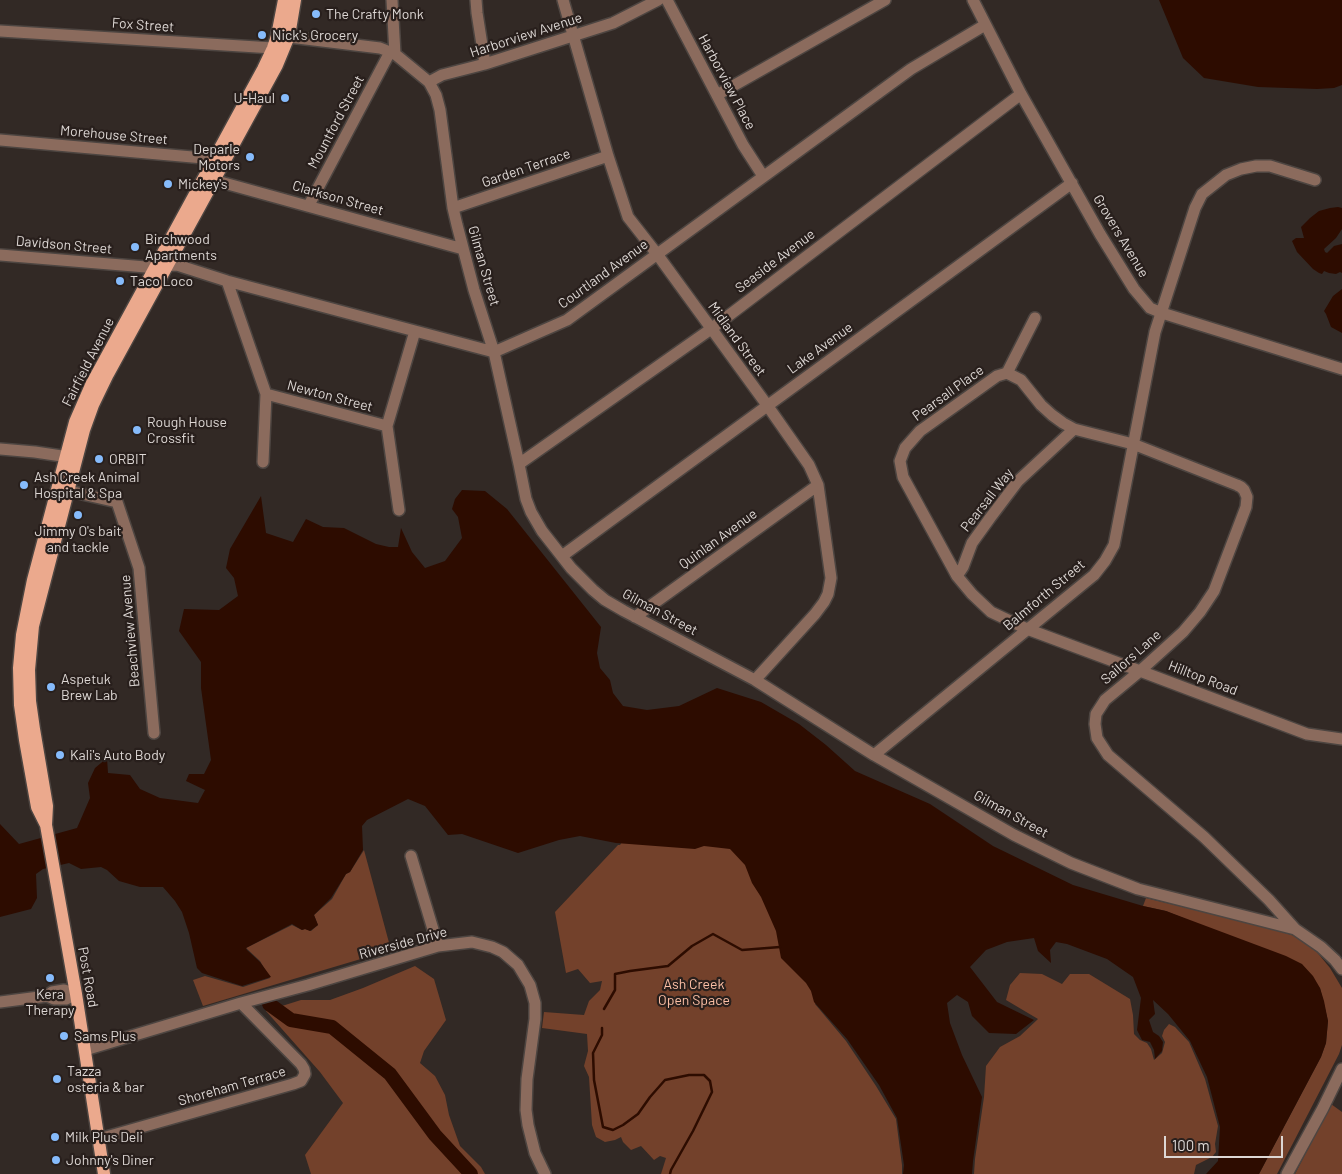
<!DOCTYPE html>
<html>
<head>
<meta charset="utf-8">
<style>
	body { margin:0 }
	#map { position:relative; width:1342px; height:1174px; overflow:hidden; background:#322925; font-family:Barlow,sans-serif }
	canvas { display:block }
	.scale { position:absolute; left:1164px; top:1136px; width:119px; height:22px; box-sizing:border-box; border:2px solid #ddd7d4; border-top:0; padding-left:6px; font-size:15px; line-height:18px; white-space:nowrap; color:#ddd7d4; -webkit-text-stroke:4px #281f1c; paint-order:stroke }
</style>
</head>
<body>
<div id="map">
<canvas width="1342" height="1174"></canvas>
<div class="scale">100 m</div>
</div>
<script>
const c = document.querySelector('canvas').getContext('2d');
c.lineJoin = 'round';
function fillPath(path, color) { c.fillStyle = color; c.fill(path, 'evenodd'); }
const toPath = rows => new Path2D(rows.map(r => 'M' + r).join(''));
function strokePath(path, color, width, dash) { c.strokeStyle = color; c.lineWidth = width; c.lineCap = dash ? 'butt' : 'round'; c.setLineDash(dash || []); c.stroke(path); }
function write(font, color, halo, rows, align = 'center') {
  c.font = font + ' Barlow,sans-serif'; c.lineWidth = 4.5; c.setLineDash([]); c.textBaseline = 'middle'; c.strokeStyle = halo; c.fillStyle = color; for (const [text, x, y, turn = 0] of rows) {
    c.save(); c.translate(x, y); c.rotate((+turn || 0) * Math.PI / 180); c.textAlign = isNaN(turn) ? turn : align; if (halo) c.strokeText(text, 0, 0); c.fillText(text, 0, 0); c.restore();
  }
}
const green = toPath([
	[626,836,735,846,748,860,818,1000,815,1004,846,1041,876,1086,896,1119,902,1165,902,1174,661,1174,666,1158,660,1156,654,1160,641,1146,631,1150,623,1142,621,1137,615,1140,605,1142,596,1137,592,1125,589,1077,584,1066,588,1051,587,1034,542,1028,544,1012,584,1015,589,1001,600,990,602,981,590,983,578,969,566,973,555,912,618,845,620,845],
	[364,850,391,950,203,1006,193,980,205,976,243,987,270,978,260,961,246,948,292,925,302,930,305,929,311,931,318,925,314,915,332,899,346,874,350,872],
	[1146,898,1259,925,1295,936,1316,951,1330,968,1342,988,1342,1045,1339,1054,1277,1174,1259,1174,1321,1057,1326,1043,1328,1021,1320,988,1183,918,1166,911,1143,906],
	[415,966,434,979,446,1020,424,1051,420,1063,435,1076,445,1095,449,1115,460,1146,481,1167,485,1174,311,1174,305,1155,343,1103,320,1072,266,1011,301,1000,330,1000,363,988],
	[1020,973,1042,974,1062,984,1070,974,1089,974,1130,999,1133,1015,1134,1034,1140,1040,1147,1043,1151,1049,1154,1060,1162,1053,1165,1042,1162,1036,1164,1030,1169,1024,1175,1027,1189,1042,1205,1079,1218,1126,1215,1144,1216,1152,1212,1157,1196,1165,1194,1174,974,1174,975,1159,984,1097,986,1066,1000,1047,1020,1036,1038,1019,1006,1000,1010,985],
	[1331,1104,1342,1112,1342,1174,1295,1174]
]);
const water = toPath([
	[1159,0,1342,0,1342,85,1334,88,1317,89,1258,87,1204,78,1183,58],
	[1338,207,1342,208,1342,229,1336,238,1324,249,1325,252,1327,253,1334,246,1342,244,1342,273,1340,272,1336,274,1329,273,1324,271,1322,274,1319,273,1313,269,1297,252,1292,241,1296,238,1304,238,1301,227,1310,218,1319,211,1330,208],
	[1342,289,1342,333,1331,327,1326,314,1324,311,1333,296],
	[462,490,485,491,507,509,601,627,597,653,600,668,610,680,613,693,623,706,647,710,679,706,717,688,761,702,799,724,826,745,855,771,930,804,993,846,1073,885,1143,906,1166,911,1286,956,1302,964,1313,976,1320,988,1324,1001,1328,1021,1326,1043,1321,1057,1259,1174,1206,1174,1218,1161,1220,1127,1207,1077,1190,1041,1168,1014,1153,1000,1155,1014,1149,1020,1153,1032,1159,1036,1163,1042,1162,1051,1155,1059,1154,1050,1150,1042,1142,1040,1137,1030,1141,998,1133,977,1107,959,1067,944,1056,942,1050,950,1051,963,1038,951,1034,938,1007,942,986,950,970,967,997,1002,1034,1020,1016,1034,989,1033,972,1016,968,1002,957,995,947,1003,950,1023,962,1055,982,1097,973,1161,972,1174,903,1174,904,1165,897,1118,879,1085,847,1039,814,1002,811,991,806,983,781,958,776,931,761,897,752,883,745,865,730,849,704,846,695,849,616,843,580,836,559,840,518,853,462,834,448,835,425,806,408,799,367,820,362,826,363,850,350,872,346,874,331,898,314,915,318,925,310,931,305,929,302,930,292,924,246,948,247,950,260,962,271,977,242,986,202,973,197,968,189,933,182,912,175,901,163,887,140,887,119,881,107,870,101,867,81,869,69,863,43,869,36,874,37,898,31,909,0,917,0,824,19,844,77,828,90,798,88,783,95,768,107,758,108,773,130,775,140,789,160,798,198,803,205,790,186,781,189,774,204,774,211,760,201,688,201,662,179,631,184,609,219,610,238,596,234,578,226,568,230,549,261,496,266,533,293,542,306,519,323,527,344,528,376,544,389,547,398,547,401,528,412,552,425,568,445,561,462,538,458,517,452,509,455,499]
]);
const stream = toPath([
	[604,1009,615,990,615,974,630,971,668,966,692,946,713,934,742,950,780,947],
	[602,1028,602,1035,593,1053,594,1080,603,1127,613,1130,623,1125,638,1114,650,1097,665,1080,689,1075,704,1075,710,1081,712,1092,693,1131,671,1170,670,1174]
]);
const river = toPath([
	[269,1004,291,1020,332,1027,390,1074,435,1135,471,1174]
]);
const minor = toPath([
	[392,0,395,54],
	[476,0,477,13,485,64],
	[563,0,608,156,628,217,657,254,767,405,809,465,818,485,831,578,828,594,824,602,815,614,755,680],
	[667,0,743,145,763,176],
	[973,0,1021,94,1100,234,1134,289,1150,308,1162,313,1342,369],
	[0,31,273,48,279,50],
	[281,36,380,48,395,54,429,82,436,95,440,110,453,208,457,225,474,290,494,352,519,464,526,499,531,512,542,531,571,568,593,590,605,600,624,611,755,680,874,755,1014,835,1071,863,1138,889,1295,929,1321,947,1335,960,1342,969],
	[429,82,442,75,485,64,613,23,658,0],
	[717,95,885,0],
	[0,140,215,159,221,161],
	[206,178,463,249],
	[309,205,390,52],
	[453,208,608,156],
	[0,255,146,267,177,265,227,281,494,352,567,320,911,69,985,25],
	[227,281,266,394,263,462],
	[1007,373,1035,318],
	[266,394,387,426],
	[0,449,35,452,75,458],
	[519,464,711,329,1021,94],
	[60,489,117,502,139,568,154,733],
	[399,510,387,426,415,331],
	[562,556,1072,183],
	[957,576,963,567,972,543,990,518,1018,481,1074,429],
	[635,617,818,485],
	[874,755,1094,575,1105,561,1114,545,1155,332,1195,208,1202,194,1226,175,1241,169,1256,166,1270,166,1315,180],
	[411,856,438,946],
	[1295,929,1269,900,1204,837,1108,755,1097,738,1095,724,1096,714,1105,700,1140,671,1183,632,1200,612,1214,591,1246,507,1247,497,1244,490,1241,487,1237,485,1133,444,1074,429,1063,423,1052,415,1041,405,1021,380,1007,373,997,376,920,431,905,448,900,461,903,477,957,576,972,594,991,612,1027,629,1140,671,1307,734,1342,739],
	[47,996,52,992,64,990,76,994],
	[0,1002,47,996,54,999,66,999,76,994],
	[85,1050,241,1003,308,985,438,946,472,942,492,947,503,952,518,965,530,985,535,1003,535,1019,527,1079,526,1110,528,1125,535,1153,545,1174],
	[99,1139,293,1084,301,1081,305,1074,304,1069,301,1064,241,1003],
	[1287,1174,1323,1108,1342,1069]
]);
const major = toPath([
	[46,825,37,807,25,740,20,705,19,668,22,635,33,580,75,422,92,383,263,69,273,48,277,36,284,0],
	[104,1174,76,994,46,825,47,806,34,729,30,701,29,670,33,626,84,430,93,405,108,374,277,65,289,36,295,0]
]);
const markers = [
	[316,14,5,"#86bbfb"],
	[262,35,5,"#86bbfb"],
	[285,98,5,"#86bbfb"],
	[250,157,5,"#86bbfb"],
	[168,184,5,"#86bbfb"],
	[135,247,5,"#86bbfb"],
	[120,281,5,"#86bbfb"],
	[137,430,5,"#86bbfb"],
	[99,459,5,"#86bbfb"],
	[24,485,5,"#86bbfb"],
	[78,515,5,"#86bbfb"],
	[51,687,5,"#86bbfb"],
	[60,755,5,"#86bbfb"],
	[50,978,5,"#86bbfb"],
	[64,1036,5,"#86bbfb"],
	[57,1079,5,"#86bbfb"],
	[55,1137,5,"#86bbfb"],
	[56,1160,5,"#86bbfb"]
];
const poiNames = [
	["The Crafty Monk",326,14],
	["Nick's Grocery",272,35],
	["U-Haul",275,98,"right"],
	["Deparle",240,149,"right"],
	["Motors",240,165,"right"],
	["Mickey's",178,184],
	["Birchwood",145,239],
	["Apartments",145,255],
	["Taco Loco",130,281],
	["Rough House",147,422],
	["Crossfit",147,438],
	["ORBIT",109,459],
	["Ash Creek Animal",34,477],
	["Hospital & Spa",34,493],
	["Jimmy O's bait",78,531,"center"],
	["and tackle",78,547,"center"],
	["Aspetuk",61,679],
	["Brew Lab",61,695],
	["Kali's Auto Body",70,755],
	["Kera",50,994,"center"],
	["Therapy",50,1010,"center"],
	["Sams Plus",74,1036],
	["Tazza",67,1071],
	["osteria & bar",67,1087],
	["Milk Plus Deli",65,1137],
	["Johnny's Diner",66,1160]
];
const streetNames = [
	["Fox Street",143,25,4],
	["Harborview Avenue",526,35,-18],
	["Harborview Place",727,82,62],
	["Mountford Street",336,122,-62],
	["Morehouse Street",114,135,5],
	["Garden Terrace",526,168,-19],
	["Clarkson Street",338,198,16],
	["Grovers Avenue",1121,236,59],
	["Davidson Street",64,245,5],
	["Seaside Avenue",775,261,-37],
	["Gilman Street",484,266,74],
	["Courtland Avenue",603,274,-36],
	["Midland Street",737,339,54],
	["Lake Avenue",820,348,-36],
	["Fairfield Avenue",88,362,-63],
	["Pearsall Place",948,393,-36],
	["Newton Street",330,396,15],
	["Pearsall Way",987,500,-52],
	["Quinlan Avenue",718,539,-36],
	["Balmforth Street",1044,595,-40],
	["Gilman Street",660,612,28],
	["Beachview Avenue",130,631,-95],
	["Sailors Lane",1131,657,-41],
	["Hilltop Road",1203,678,21],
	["Gilman Street",1011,814,29],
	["Riverside Drive",403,943,-15],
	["Post Road",88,977,80],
	["Shoreham Terrace",232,1086,-16]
];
const parkNames = [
	["Ash Creek",694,984],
	["Open Space",694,1000]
];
fillPath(green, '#73412b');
fillPath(water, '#2d0c00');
strokePath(stream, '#2d0c00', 2.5);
strokePath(river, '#2d0c00', 14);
strokePath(minor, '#4d4541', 14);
strokePath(major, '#4d4541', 15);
strokePath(minor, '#8b6b5d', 11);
strokePath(major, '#eba98d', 12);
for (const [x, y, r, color] of markers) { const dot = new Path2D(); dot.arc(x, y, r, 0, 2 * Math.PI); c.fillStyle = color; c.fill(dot); strokePath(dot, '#281f1c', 2); }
write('14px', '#ddd7d4', '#281f1c', poiNames, 'left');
write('14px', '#ddd7d4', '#281f1c', streetNames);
write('14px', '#fcbfa5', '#281f1c', parkNames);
</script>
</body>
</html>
